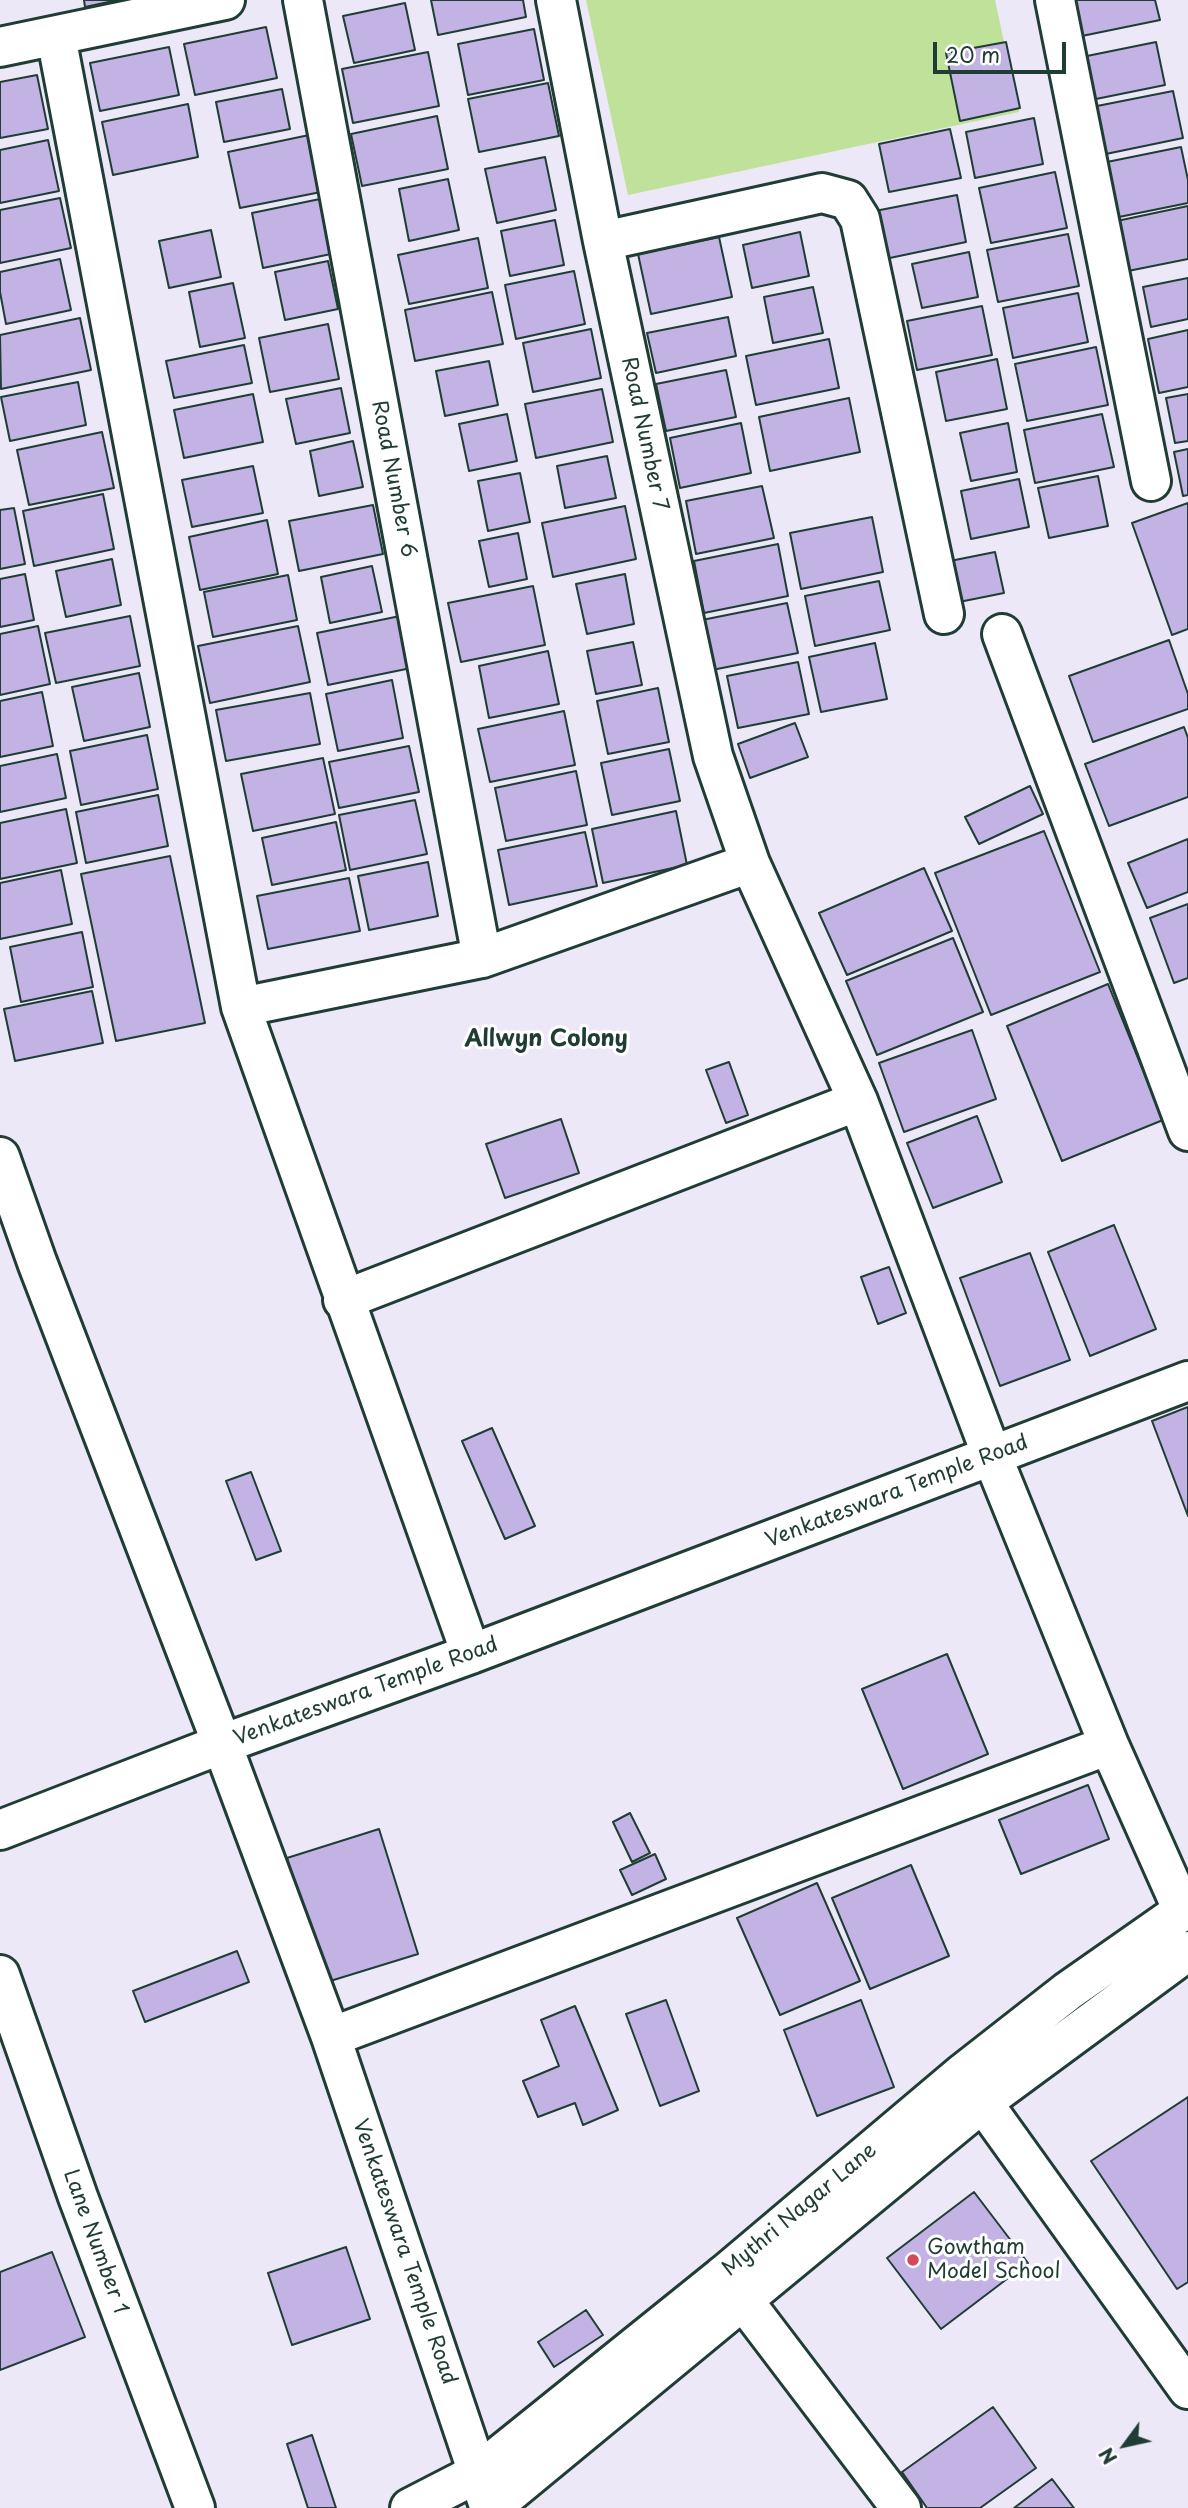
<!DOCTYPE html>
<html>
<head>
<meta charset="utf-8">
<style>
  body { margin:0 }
  #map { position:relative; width:1188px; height:2508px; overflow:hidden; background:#ede8f7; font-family:"Playpen Sans",sans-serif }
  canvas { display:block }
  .north { position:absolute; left:1090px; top:2410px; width:70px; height:70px; -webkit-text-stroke:5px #fff; paint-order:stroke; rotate:237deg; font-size:19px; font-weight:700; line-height:28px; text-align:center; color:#1f3d34 }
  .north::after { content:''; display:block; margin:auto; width:24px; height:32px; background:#1f3d34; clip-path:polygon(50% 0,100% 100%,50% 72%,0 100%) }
  .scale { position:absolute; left:933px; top:42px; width:133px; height:32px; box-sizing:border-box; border:4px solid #1f3d34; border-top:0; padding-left:9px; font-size:21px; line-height:24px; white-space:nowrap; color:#1f3d34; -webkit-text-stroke:5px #fff; paint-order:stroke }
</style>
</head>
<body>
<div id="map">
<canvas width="1188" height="2508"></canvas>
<div class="north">N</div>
<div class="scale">20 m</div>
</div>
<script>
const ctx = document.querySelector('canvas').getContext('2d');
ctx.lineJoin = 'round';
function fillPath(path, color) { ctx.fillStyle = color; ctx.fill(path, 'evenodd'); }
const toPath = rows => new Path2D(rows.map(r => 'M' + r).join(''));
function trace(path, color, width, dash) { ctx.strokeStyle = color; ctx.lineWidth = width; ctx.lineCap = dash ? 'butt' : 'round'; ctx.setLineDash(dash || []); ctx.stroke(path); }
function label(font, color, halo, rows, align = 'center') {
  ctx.font = font + ' "Playpen Sans",sans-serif'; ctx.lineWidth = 6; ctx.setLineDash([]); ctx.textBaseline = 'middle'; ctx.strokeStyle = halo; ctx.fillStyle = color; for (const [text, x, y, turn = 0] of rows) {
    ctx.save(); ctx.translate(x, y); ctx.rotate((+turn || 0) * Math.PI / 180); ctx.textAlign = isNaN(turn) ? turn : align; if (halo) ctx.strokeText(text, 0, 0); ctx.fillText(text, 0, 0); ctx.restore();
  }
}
fillPath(toPath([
  [586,0,995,0,1019,112,628,195]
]), '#bfe19a');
const building = toPath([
  [84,0,118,0,85,7,84,0],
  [431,0,523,0,526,17,438,35,431,0],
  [1069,0,1155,0,1160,20,1077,37,1069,0],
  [405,3,415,50,354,63,343,16,405,3],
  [266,27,277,78,195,95,184,44,266,27],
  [534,29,544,80,468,95,458,44,534,29],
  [1006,42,1020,108,960,121,946,53,1006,42],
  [1156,42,1165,85,1091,100,1082,57,1156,42],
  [169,47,179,95,100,111,90,63,169,47],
  [428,52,439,106,353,123,342,69,428,52],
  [37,75,48,129,0,138,0,82,37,75],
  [548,83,559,136,479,152,468,99,548,83],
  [282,89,290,129,224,142,216,102,282,89],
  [1173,91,1183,138,1101,155,1092,107,1173,91],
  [188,104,198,157,113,175,102,122,188,104],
  [437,116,448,169,362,186,351,134,437,116],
  [1034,118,1043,164,975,178,966,132,1034,118],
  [950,129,961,178,889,192,879,144,950,129],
  [314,134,326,191,240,208,228,152,314,134],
  [48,140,59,191,0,203,0,150,48,140],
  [1181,147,1188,180,1188,203,1114,218,1102,163,1181,147],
  [545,157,556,210,497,223,485,169,545,157],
  [1055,172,1067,228,991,243,979,188,1055,172],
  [448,179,459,230,409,241,399,189,448,179],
  [957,195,966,242,885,259,875,211,957,195],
  [60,198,71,248,0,263,0,210,60,198],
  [320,199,331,254,263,268,252,213,320,199],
  [1188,206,1188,259,1123,272,1112,222,1188,206],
  [555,220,564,265,510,276,501,231,555,220],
  [211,230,221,277,169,288,159,241,211,230],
  [800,232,809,276,752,288,743,245,800,232],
  [1068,234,1079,286,998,302,987,250,1068,234],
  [719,237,732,297,651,314,638,254,719,237],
  [478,238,488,288,409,304,398,255,478,238],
  [969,252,978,297,922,308,912,264,969,252],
  [60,259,71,310,6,324,0,292,0,272,60,259],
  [328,261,338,309,285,320,275,272,328,261],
  [574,271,585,324,516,339,505,285,574,271],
  [1188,278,1188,319,1151,327,1143,287,1188,278],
  [233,283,245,338,200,347,189,292,233,283],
  [813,287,823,333,773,343,764,297,813,287],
  [492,292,503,344,415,361,405,310,492,292],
  [1078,293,1088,342,1013,358,1003,308,1078,293],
  [982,306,992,355,917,370,907,321,982,306],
  [728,317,736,356,656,373,647,333,728,317],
  [80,318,91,370,1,389,0,335,80,318],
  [328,324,339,379,270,392,259,338,328,324],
  [591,329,601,378,533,392,523,343,591,329],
  [1188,330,1188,387,1159,393,1148,339,1188,330],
  [829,339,839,388,756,405,746,356,829,339],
  [244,345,252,383,174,398,166,361,244,345],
  [1096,347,1108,405,1027,421,1015,364,1096,347],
  [997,359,1007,409,946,421,936,372,997,359],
  [489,361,498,405,445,416,436,371,489,361],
  [726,370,736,417,666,431,656,384,726,370],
  [78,382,86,425,10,441,1,397,78,382],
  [341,388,350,433,296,444,286,399,341,388],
  [602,389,613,442,536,458,525,404,602,389],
  [253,394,263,442,184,458,174,410,253,394],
  [1188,394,1188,441,1175,443,1166,398,1188,394],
  [849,398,860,452,770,471,759,417,849,398],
  [507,414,517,461,469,471,459,424,507,414],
  [1102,414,1114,467,1035,483,1024,430,1102,414],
  [741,423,751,473,680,488,670,438,741,423],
  [1008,423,1017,472,971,481,960,433,1008,423],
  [102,432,114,488,29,505,17,450,102,432],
  [353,441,363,487,319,496,310,451,353,441],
  [1188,449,1188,495,1183,496,1174,452,1188,449],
  [607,456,616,498,565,508,557,466,607,456],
  [253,466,263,513,192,527,182,480,253,466],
  [520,473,530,522,488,531,478,481,520,473],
  [1098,476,1108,526,1049,538,1038,488,1098,476],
  [1019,479,1029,527,971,539,961,491,1019,479],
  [762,486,774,538,696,554,686,501,762,486],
  [103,494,114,549,34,566,23,511,103,494],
  [1188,503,1188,629,1172,635,1132,523,1188,503],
  [373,505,383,554,299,571,289,521,373,505],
  [625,506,636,559,553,577,542,523,625,506],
  [14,508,25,564,0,569,0,510,14,508],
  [872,517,883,572,801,589,790,533,872,517],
  [267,520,278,574,200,590,189,537,267,520],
  [518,533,527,579,489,587,479,541,518,533],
  [778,544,788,596,704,613,694,561,778,544],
  [995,552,1004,593,949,604,940,563,995,552],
  [112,559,121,605,66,617,56,571,112,559],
  [372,566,382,612,330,623,321,577,372,566],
  [25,574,34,620,0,627,0,579,25,574],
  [625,574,634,624,587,634,576,584,625,574],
  [288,575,297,620,213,637,204,592,288,575],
  [879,581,890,630,815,646,805,596,879,581],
  [533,586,545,645,461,662,448,603,533,586],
  [787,603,798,653,707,671,697,621,787,603],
  [405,615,416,667,328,685,317,633,405,615],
  [130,616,140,666,56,683,45,633,130,616],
  [38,626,50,684,0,695,0,634,38,626],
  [298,626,310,682,210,703,198,646,298,626],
  [1169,640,1188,694,1188,709,1093,742,1069,676,1169,640],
  [633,642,642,685,596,694,587,651,633,642],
  [875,643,887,699,821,712,809,657,875,643],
  [548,651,559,704,489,718,479,666,548,651],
  [798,662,809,714,738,728,727,676,798,662],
  [139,673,150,727,84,741,72,687,139,673],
  [392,680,403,738,338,751,326,694,392,680],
  [658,688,669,742,608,754,597,701,658,688],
  [42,692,53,746,0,757,0,701,42,692],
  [310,693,320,744,226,761,216,710,310,693],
  [564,711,575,765,490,782,478,729,564,711],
  [795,723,808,757,750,778,738,744,795,723],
  [1184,727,1188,738,1188,797,1109,826,1085,764,1184,727],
  [147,735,158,789,81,805,70,751,147,735],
  [409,746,419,792,339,808,329,762,409,746],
  [669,749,680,801,612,815,601,763,669,749],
  [57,754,66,798,0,812,0,766,57,754],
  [323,758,335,814,253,831,241,774,323,758],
  [576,771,587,825,506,841,495,788,576,771],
  [1030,786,1043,814,979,844,965,817,1030,786],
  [158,795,168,846,86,863,76,812,158,795],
  [415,800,427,854,350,870,339,815,415,800],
  [66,809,77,863,0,879,0,823,66,809],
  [676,811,687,865,603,883,592,829,676,811],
  [336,822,346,870,272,885,262,838,336,822],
  [1044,831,1100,972,991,1015,935,873,1044,831],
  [585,832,597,886,509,905,498,850,585,832],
  [1188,839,1188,892,1147,908,1128,863,1188,839],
  [170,856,205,1023,116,1041,81,874,170,856],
  [428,862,438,916,369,930,358,876,428,862],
  [924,868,952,931,847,975,819,913,924,868],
  [61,870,72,924,0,939,0,883,61,870],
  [349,878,360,931,268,949,257,896,349,878],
  [1188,904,1188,978,1174,983,1150,918,1188,904],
  [82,932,93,987,21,1002,10,947,82,932],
  [953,938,983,1012,877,1055,846,981,953,938],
  [1108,984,1163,1120,1062,1161,1007,1026,1108,984],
  [92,991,103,1043,15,1061,4,1009,92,991],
  [972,1030,996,1099,904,1132,879,1063,972,1030],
  [729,1062,748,1115,726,1123,706,1070,729,1062],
  [977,1116,1002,1182,933,1208,907,1143,977,1116],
  [561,1119,579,1173,505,1198,486,1144,561,1119],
  [1114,1225,1156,1329,1090,1356,1048,1252,1114,1225],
  [1030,1253,1070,1360,1000,1386,960,1278,1030,1253],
  [889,1267,906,1313,878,1324,861,1277,889,1267],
  [1188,1407,1188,1516,1152,1421,1188,1407],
  [492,1428,535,1526,505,1539,462,1441,492,1428],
  [251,1472,281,1551,256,1560,226,1481,251,1472],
  [947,1654,988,1754,903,1789,862,1689,947,1654],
  [1088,1785,1109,1839,1021,1874,999,1820,1088,1785],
  [630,1813,650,1853,632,1862,613,1822,630,1813],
  [379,1829,418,1954,327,1982,287,1858,379,1829],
  [655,1854,666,1879,632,1895,620,1870,655,1854],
  [911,1865,949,1956,870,1989,832,1898,911,1865],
  [817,1883,860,1981,780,2015,737,1918,817,1883],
  [237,1951,249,1982,145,2022,133,1991,237,1951],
  [666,2000,699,2091,660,2106,626,2014,666,2000],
  [861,2000,894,2087,817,2116,784,2030,861,2000],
  [575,2006,618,2110,583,2125,575,2103,538,2117,523,2081,559,2066,541,2020,575,2006],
  [1188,2097,1188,2282,1177,2289,1091,2161,1188,2097],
  [974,2192,1028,2263,941,2329,887,2258,974,2192],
  [346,2247,370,2319,292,2345,268,2273,346,2247],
  [52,2252,85,2337,0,2370,0,2272,52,2252],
  [586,2310,603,2335,554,2367,538,2342,586,2310],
  [993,2407,1036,2468,980,2508,927,2508,902,2472,993,2407],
  [312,2435,336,2508,308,2508,287,2444,312,2435],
  [1052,2479,1074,2508,1014,2508,1052,2479]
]);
fillPath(building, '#c2b3e4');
trace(building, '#1f3d34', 2);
const street = toPath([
  [303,0,482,958],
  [556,0,603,241,713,756,750,863,858,1101,992,1456,1109,1745,1183,1911],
  [1055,0,1151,481],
  [56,36,241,1007,471,1654],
  [0,47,225,0],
  [603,241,822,193,848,200,860,219,944,614],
  [1002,634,1188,1131],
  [241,1007,482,958,750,863],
  [0,1157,37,1262,222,1744,331,2037,488,2503],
  [343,1300,858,1101],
  [0,1830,222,1744,471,1654,1188,1381],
  [0,1975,78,2197,195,2508],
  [331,2037,1109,1745],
  [963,2075,1188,2389],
  [724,2275,901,2508]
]);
const secondary = toPath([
  [410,2508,478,2473,724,2275,962,2074,1068,1991,1188,1907],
  [491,2508,983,2102,1188,1951]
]);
trace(street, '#1f3d34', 44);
trace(secondary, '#1f3d34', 44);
trace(street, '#fff', 38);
trace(secondary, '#fff', 38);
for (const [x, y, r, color] of [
  [913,2260,7,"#d1495b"]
]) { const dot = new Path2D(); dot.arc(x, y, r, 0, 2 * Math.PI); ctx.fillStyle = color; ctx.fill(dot); trace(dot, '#fff', 2.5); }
label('21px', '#1f3d34', '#fff', [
  ["Road Number 7",644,434,78],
  ["Road Number 6",393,479,79],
  ["Venkateswara Temple Road",897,1492,-21],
  ["Venkateswara Temple Road",366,1692,-20],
  ["Mythri Nagar Lane",800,2210,-40],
  ["Lane Number 1",95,2242,70],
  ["Venkateswara Temple Road",404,2252,71]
]);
label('21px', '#1f3d34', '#fff', [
  ["Gowtham",927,2248],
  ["Model School",927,2272]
], 'left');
label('bold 23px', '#1f3d34', '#fff', [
  ["Allwyn Colony",546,1040]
]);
</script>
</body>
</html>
